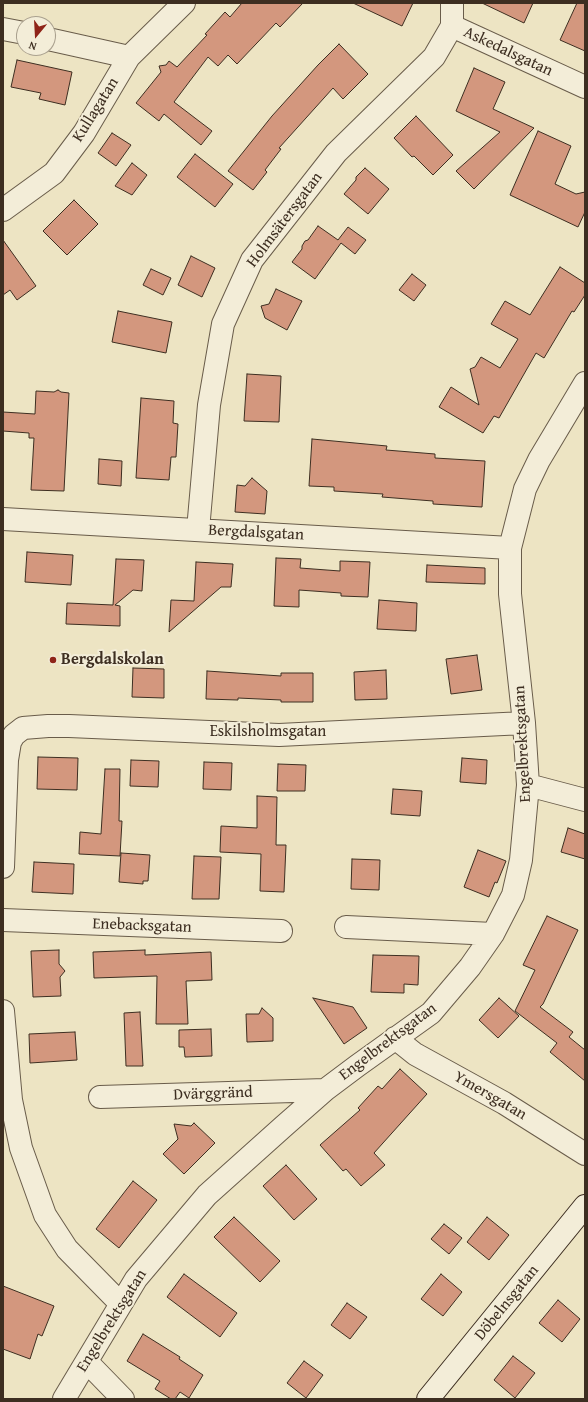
<!DOCTYPE html>
<html>
<head>
<meta charset="utf-8">
<style>
  body { margin:0 }
  #map { position:relative; width:588px; height:1402px; overflow:hidden; background:#ede4c3; font-family:"Gentium Book Plus",serif }
  canvas { display:block }
  .frame { position:absolute; inset:0; border:4px solid #3d2e21; pointer-events:none }
  .north { position:absolute; left:16px; top:16px; width:40px; height:40px; box-sizing:border-box; background:#f3edd8; border:1px solid #aaa18f; border-radius:50%; rotate:198deg; font-size:11px; font-weight:700; line-height:16px; text-align:center; color:#3d2e21 }
  .north::after { content:''; display:block; margin:auto; width:14px; height:18px; background:#8f2418; clip-path:polygon(50% 0,100% 100%,50% 72%,0 100%) }
</style>
</head>
<body>
<div id="map">
<canvas width="588" height="1402"></canvas>
<div class="frame"></div>
<div class="north">N</div>
</div>
<script>
const ctx = document.querySelector('canvas').getContext('2d');
ctx.lineJoin = 'round';
function fillPath(path, color) { ctx.fillStyle = color; ctx.fill(path, 'evenodd'); }
const toPath = rows => new Path2D(rows.map(r => 'M' + r).join(''));
function trace(path, color, width, dash) { ctx.strokeStyle = color; ctx.lineWidth = width; ctx.lineCap = dash ? 'butt' : 'round'; ctx.setLineDash(dash || []); ctx.stroke(path); }
function label(font, color, halo, rows, align = 'center') {
  ctx.font = font + ' "Gentium Book Plus",serif'; ctx.lineWidth = 4; ctx.setLineDash([]); ctx.textBaseline = 'middle'; ctx.strokeStyle = halo; ctx.fillStyle = color; for (const [text, x, y, turn = 0] of rows) {
    ctx.save(); ctx.translate(x, y); ctx.rotate((+turn || 0) * Math.PI / 180); ctx.textAlign = isNaN(turn) ? turn : align; if (halo) ctx.strokeText(text, 0, 0); ctx.fillText(text, 0, 0); ctx.restore();
  }
}
const building = toPath([
  [242,3,303,3,280,27,276,23,237,64,228,55,218,66,208,57,174,102,212,131,201,145,164,114,159,121,136,103,161,72,159,66,166,65,169,61,177,67,207,35,205,34,225,12,230,17,242,3],
  [353,3,413,3,402,26,353,3],
  [482,3,533,3,524,23,482,3],
  [577,3,585,3,585,51,560,40,577,3],
  [339,44,368,74,343,99,333,88,279,148,281,149,265,170,267,172,253,190,228,171,272,116,318,65,339,44],
  [17,60,72,72,65,105,39,99,41,93,11,87,17,60],
  [474,68,505,82,493,109,534,128,474,189,456,171,500,132,456,111,474,68],
  [416,116,453,155,433,175,414,156,412,157,394,138,416,116],
  [538,131,571,146,555,184,576,194,585,192,585,212,578,227,510,195,538,131],
  [112,133,131,145,116,166,98,153,112,133],
  [195,154,233,184,215,207,177,177,195,154],
  [132,163,147,175,132,195,115,186,132,163],
  [365,168,389,189,368,214,344,194,356,180,356,177,365,168],
  [74,200,98,224,67,255,43,231,74,200],
  [318,226,338,240,348,227,366,240,355,254,341,243,315,279,292,262,302,249,302,246,305,241,308,240,318,226],
  [3,240,36,286,17,300,10,290,3,295,3,240],
  [191,256,215,268,202,297,178,285,191,256],
  [560,267,585,283,585,295,574,312,572,311,544,358,536,353,499,418,494,416,483,433,439,407,451,387,479,405,470,369,475,367,481,357,500,368,518,339,491,324,505,301,530,315,560,267],
  [151,269,171,278,163,295,143,285,151,269],
  [412,274,426,285,414,301,399,290,412,274],
  [276,289,302,301,287,330,265,318,261,306,269,304,276,289],
  [118,311,172,322,166,353,112,342,118,311],
  [247,374,281,376,279,422,244,421,247,374],
  [58,390,61,392,69,393,64,491,31,490,34,438,29,438,29,433,3,431,3,412,35,414,36,391,54,392,58,390],
  [141,398,174,401,173,423,178,424,176,457,171,457,169,480,136,478,141,398],
  [312,439,387,446,386,450,435,454,435,458,485,461,482,507,433,504,433,501,382,497,383,494,334,491,334,487,309,486,312,439],
  [99,459,122,461,121,486,98,484,99,459],
  [252,478,267,491,265,514,235,512,237,485,245,486,252,478],
  [27,552,73,555,71,585,25,582,27,552],
  [276,558,301,559,300,568,340,571,340,561,370,562,368,597,341,596,341,593,299,590,299,607,274,606,276,558],
  [116,559,144,560,142,591,133,590,115,605,120,606,120,626,66,624,67,603,113,605,116,559],
  [196,562,233,564,231,587,221,587,169,632,171,600,194,601,196,562],
  [427,565,485,568,485,584,426,582,427,565],
  [379,600,417,603,416,631,377,629,379,600],
  [477,655,482,690,451,694,446,659,477,655],
  [133,668,164,669,164,698,132,697,133,668],
  [386,670,387,699,355,700,354,672,386,670],
  [207,671,281,676,281,673,313,673,313,702,281,702,281,700,238,698,238,700,206,699,207,671],
  [38,757,78,758,77,790,37,789,38,757],
  [462,758,487,760,486,784,460,782,462,758],
  [131,760,159,761,158,787,130,786,131,760],
  [204,762,232,763,231,790,203,789,204,762],
  [278,764,306,765,305,791,277,791,278,764],
  [105,769,120,769,119,821,122,821,120,856,79,854,80,832,101,834,105,769],
  [393,789,422,791,420,816,391,814,393,789],
  [257,796,277,797,276,845,286,845,284,892,260,891,261,854,220,852,221,826,257,828,257,796],
  [568,828,585,834,585,859,561,852,568,828],
  [478,850,506,861,497,883,495,882,489,897,464,887,478,850],
  [121,853,150,855,148,881,143,881,143,884,119,882,121,853],
  [194,856,221,857,219,899,192,899,194,856],
  [352,859,380,860,379,890,351,889,352,859],
  [34,862,74,864,73,894,32,892,34,862],
  [547,916,578,930,543,1004,540,1007,573,1032,569,1037,585,1050,585,1081,550,1052,557,1043,515,1011,535,970,523,965,547,916],
  [59,950,59,964,65,971,60,977,61,996,33,997,31,951,59,950],
  [145,950,145,955,211,952,212,980,186,981,188,1024,156,1024,157,976,94,978,93,952,145,950],
  [373,955,419,956,418,985,404,984,404,993,371,992,373,955],
  [313,998,353,1007,367,1028,344,1044,313,998],
  [499,998,519,1016,498,1038,479,1020,499,998],
  [262,1008,273,1018,273,1041,247,1042,246,1014,259,1014,262,1008],
  [140,1012,143,1066,126,1066,124,1013,140,1012],
  [211,1029,212,1056,185,1057,184,1047,179,1047,179,1030,211,1029],
  [75,1032,77,1060,30,1063,29,1034,75,1032],
  [400,1069,427,1094,374,1153,385,1165,361,1186,346,1169,343,1171,320,1145,360,1110,358,1108,378,1086,382,1089,400,1069],
  [194,1123,215,1143,184,1174,163,1154,178,1139,174,1124,191,1126,194,1123],
  [286,1165,317,1199,294,1220,263,1186,286,1165],
  [133,1181,157,1200,119,1248,96,1229,133,1181],
  [234,1217,280,1261,260,1282,214,1237,234,1217],
  [487,1217,509,1235,489,1260,467,1242,487,1217],
  [444,1224,462,1238,449,1254,431,1239,444,1224],
  [184,1274,237,1313,220,1337,167,1297,184,1274],
  [441,1274,462,1292,443,1316,421,1299,441,1274],
  [3,1286,54,1306,42,1336,38,1334,30,1359,3,1349,3,1286],
  [558,1300,580,1319,562,1342,539,1323,558,1300],
  [347,1303,367,1317,350,1339,331,1325,347,1303],
  [143,1334,180,1357,179,1359,203,1375,189,1398,180,1392,175,1399,171,1399,155,1389,160,1381,127,1361,143,1334],
  [513,1356,535,1373,515,1398,494,1380,513,1356],
  [304,1361,323,1375,306,1398,287,1383,304,1361]
]);
fillPath(building, '#d3977e');
trace(building, '#3d2e21', 1);
const street = toPath([
  [452,3,452,26,585,87],
  [3,29,24,33],
  [48,39,129,57],
  [3,210,54,173,84,133,129,57,184,3],
  [3,519,510,548],
  [198,530,209,405,223,324,252,260,336,153,434,57,452,26],
  [528,785,585,800],
  [3,867,7,760,10,742,14,735,23,728,48,726,69,726,279,735,524,723],
  [3,920,281,931],
  [346,927,493,934],
  [3,1011,11,1100,21,1148,45,1215,67,1249,121,1304],
  [395,1038,415,1054,504,1103,585,1154],
  [100,1097,325,1090],
  [87,1362,123,1399],
  [64,1399,136,1279,207,1195,284,1126,325,1090,357,1066,431,1013,470,967,493,934,513,895,521,860,528,785,524,723,510,594,510,548,525,489,539,460,585,383]
]);
const secondary = toPath([
  [428,1399,585,1206]
]);
trace(street, '#695c4a', 24);
trace(secondary, '#3d2e21', 24);
trace(street, '#f3edd8', 22);
trace(secondary, '#f3edd8', 22);
for (const [x, y, r, color] of [
  [53,660,4,"#8f2418"]
]) { const dot = new Path2D(); dot.arc(x, y, r, 0, 2 * Math.PI); ctx.fillStyle = color; ctx.fill(dot); trace(dot, '#f3edd8', 1.5); }
label('16px', '#3d2e21', '#f3edd8', [
  ["Askedalsgatan",508,52,25],
  ["Kullagatan",96,110,-58],
  ["Holmsätersgatan",285,220,-53],
  ["Bergdalsgatan",256,533,3],
  ["Eskilsholmsgatan",268,732],
  ["Engelbrektsgatan",523,744,-93],
  ["Enebacksgatan",142,926,2],
  ["Engelbrektsgatan",388,1042,-37],
  ["Dvärggränd",213,1094,-2],
  ["Ymersgatan",490,1096,30],
  ["Döbelnsgatan",507,1303,-51],
  ["Engelbrektsgatan",112,1321,-58]
]);
label('bold 16px', '#3d2e21', '#f3edd8', [
  ["Bergdalskolan",61,660]
], 'left');
</script>
</body>
</html>
